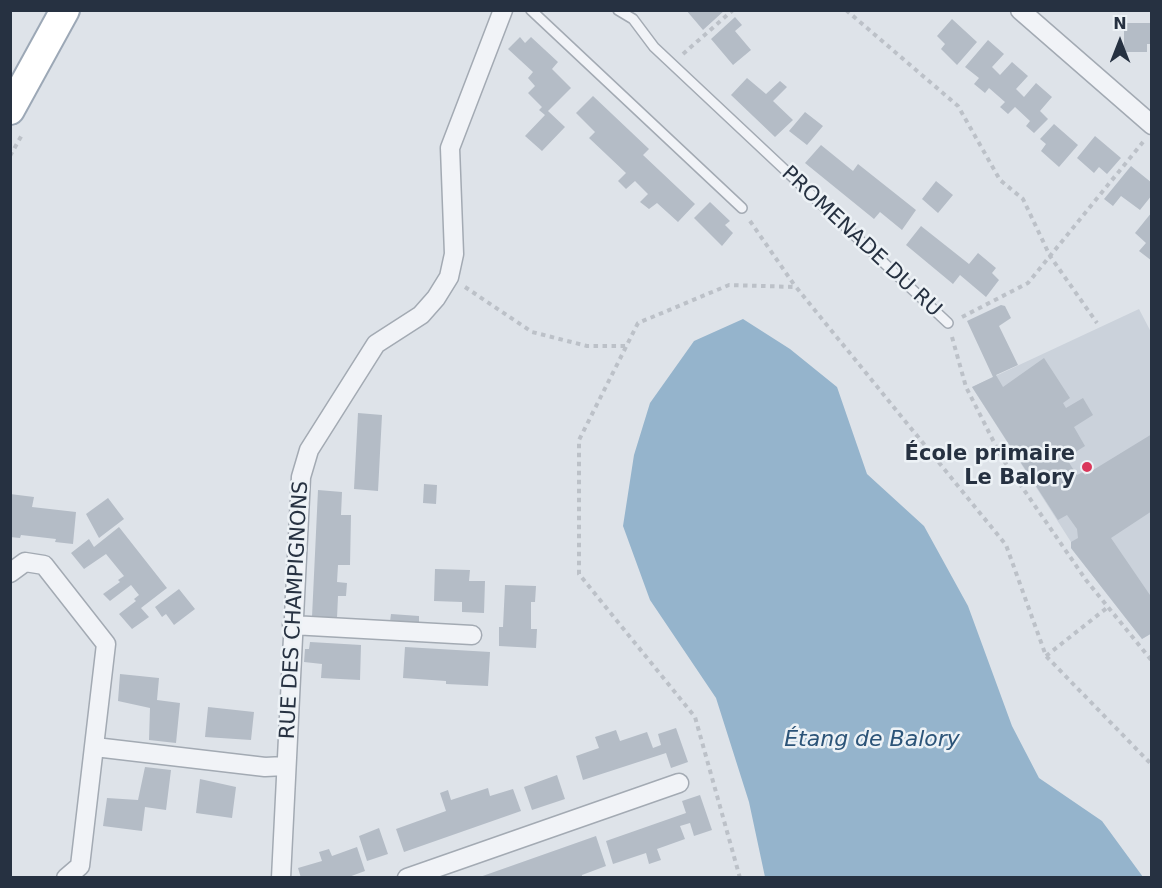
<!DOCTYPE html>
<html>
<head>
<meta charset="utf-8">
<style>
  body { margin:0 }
  #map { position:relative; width:1162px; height:888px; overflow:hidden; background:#dee3e9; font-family:"DejaVu Sans",sans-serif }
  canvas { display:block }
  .frame { position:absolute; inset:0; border:12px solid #263141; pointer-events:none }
  .north { position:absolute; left:1090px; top:12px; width:60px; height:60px; -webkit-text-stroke:4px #edf2f6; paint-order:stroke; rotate:0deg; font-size:16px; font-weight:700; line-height:24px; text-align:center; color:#263141 }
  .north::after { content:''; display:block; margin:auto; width:21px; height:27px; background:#263141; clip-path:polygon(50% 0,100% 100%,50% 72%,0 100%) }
</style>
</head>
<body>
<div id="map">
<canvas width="1162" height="888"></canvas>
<div class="frame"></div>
<div class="north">N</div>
</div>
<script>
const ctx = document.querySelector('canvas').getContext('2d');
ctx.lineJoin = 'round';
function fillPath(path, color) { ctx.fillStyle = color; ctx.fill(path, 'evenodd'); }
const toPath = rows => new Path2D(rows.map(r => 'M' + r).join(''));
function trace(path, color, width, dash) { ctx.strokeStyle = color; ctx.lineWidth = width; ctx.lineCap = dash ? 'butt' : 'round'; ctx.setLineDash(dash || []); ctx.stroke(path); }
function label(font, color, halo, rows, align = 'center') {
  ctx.font = font + ' "DejaVu Sans",sans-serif'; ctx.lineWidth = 5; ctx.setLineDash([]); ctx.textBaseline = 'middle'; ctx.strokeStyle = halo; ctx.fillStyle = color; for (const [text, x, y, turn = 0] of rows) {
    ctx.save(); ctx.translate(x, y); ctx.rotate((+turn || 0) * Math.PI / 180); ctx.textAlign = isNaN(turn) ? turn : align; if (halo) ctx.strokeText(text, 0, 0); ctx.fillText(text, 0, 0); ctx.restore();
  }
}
fillPath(toPath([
  [1139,309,1152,334,1152,633,1142,639,1071,548,1071,542,972,387]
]), '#cbd2db');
fillPath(toPath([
  [743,319,790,349,837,387,867,474,924,526,968,606,1012,726,1039,778,1102,821,1143,877,765,877,749,802,716,698,650,600,623,526,634,455,650,403,694,341]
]), '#95b4cc');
fillPath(toPath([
  [686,10,725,10,703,30],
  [735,17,742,25,735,31,751,50,733,65,711,39],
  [952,19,977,42,957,65,941,49,945,44,937,36],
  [1124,23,1152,23,1152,44,1147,44,1147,52,1124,52],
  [520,37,525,43,531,37,558,62,552,69,571,88,548,111,565,127,542,151,525,136,545,115,539,110,542,107,528,93,535,86,528,78,533,72,508,49],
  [988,40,1004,54,992,67,1000,75,1012,62,1028,76,1016,89,1024,97,1036,83,1052,97,1040,111,1048,119,1034,133,1026,126,1030,121,1015,107,1008,114,1000,107,1005,102,989,88,985,93,974,84,979,78,965,67],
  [747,78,766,94,780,81,787,87,773,101,793,120,775,137,731,95],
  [593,96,649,149,643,155,695,204,678,222,657,203,649,209,640,202,648,194,635,181,626,189,618,181,626,173,589,138,595,132,576,113],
  [805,112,823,126,807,145,789,131],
  [1054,124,1078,145,1059,167,1041,151,1046,144,1040,139],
  [1095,136,1121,158,1107,174,1099,167,1094,173,1077,158],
  [821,145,853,171,858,164,916,210,902,230,880,212,874,219,805,163],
  [1131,166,1152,183,1152,195,1140,210,1121,196,1113,206,1104,199],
  [936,181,953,195,938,213,922,199],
  [710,202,730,221,725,225,733,233,722,246,694,218],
  [1152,212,1152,261,1139,251,1146,243,1135,233],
  [921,226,969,264,978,253,996,268,992,273,999,280,986,297,960,275,953,284,906,245],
  [1001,305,1005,306,1011,318,999,326,1018,365,996,375,1003,387,1044,358,1070,398,1063,403,1066,408,1083,398,1093,415,1074,427,1085,446,1066,458,1077,475,1083,472,1085,475,1152,434,1152,511,1111,538,1152,598,1152,633,1142,639,1071,548,1071,542,1078,538,1077,529,1067,515,1058,520,972,387,993,377,967,321],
  [358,413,382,415,378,491,354,489],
  [424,484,437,485,436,504,423,503],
  [318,490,342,492,341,515,351,515,350,565,338,565,337,582,347,583,346,596,338,596,337,618,312,617],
  [10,494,34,497,32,507,76,512,73,544,55,542,56,539,21,535,20,538,10,537],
  [108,498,124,519,99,538,86,514],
  [119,527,167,588,141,608,149,617,132,629,119,614,136,601,134,599,139,595,131,585,110,601,103,594,120,582,118,580,124,576,106,554,84,569,71,553,89,539,94,547],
  [435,569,470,570,469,581,485,581,484,613,462,612,462,602,434,601],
  [505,585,536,586,535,602,531,602,531,629,537,629,536,648,499,646,499,627,503,627],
  [179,589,195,609,174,625,166,614,162,617,155,607],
  [391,614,419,616,419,624,390,622],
  [310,642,361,645,360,680,321,678,322,664,304,662,305,649,309,649],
  [405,647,490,652,488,686,446,684,446,681,403,678],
  [120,674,159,678,157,700,180,703,176,743,149,740,150,708,118,701],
  [208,707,254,712,251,740,205,737],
  [676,728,688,762,671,768,666,753,583,780,576,756,599,748,595,737,616,730,620,741,647,732,653,748,661,745,658,734],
  [145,767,171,770,166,810,145,807,142,831,103,826,107,798,138,800],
  [557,775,565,799,532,810,524,787],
  [200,779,236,787,232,818,196,813],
  [488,788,490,796,513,789,521,811,404,852,396,829,446,811,440,793,448,790,451,800],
  [700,795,712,830,694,836,690,823,680,826,685,839,657,849,661,860,649,864,646,853,613,864,606,841,686,813,682,801],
  [379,828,388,854,367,861,359,836],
  [596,836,606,866,582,875,582,878,477,878],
  [357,847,365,871,346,878,301,878,298,868,322,861,319,852,329,849,332,856]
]), '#b4bcc6');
const lane = toPath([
  [531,10,742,208],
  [618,10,633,19,654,47,948,323]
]);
const street = toPath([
  [1020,10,1152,125],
  [10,573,25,562,44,565,106,644,80,866,66,878],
  [292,625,472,635],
  [95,747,265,767,285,766],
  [281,878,301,477,309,450,376,344,421,315,436,298,449,277,454,254,450,148,503,10],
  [407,878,679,783]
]);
const primary = toPath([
  [10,110,65,10]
]);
trace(lane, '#a3aab3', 12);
trace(street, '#a3aab3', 21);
trace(primary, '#9ca8b6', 32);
trace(toPath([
  [846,10,958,106,1000,180,1023,199,1050,256,1097,323],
  [683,54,733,10],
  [10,156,23,133],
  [750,221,795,286],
  [465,287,532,332,587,346,627,346],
  [962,317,1028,283,1143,142],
  [952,337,966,387,1002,458,1086,580,1152,661],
  [1046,656,1108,607],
  [740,878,695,717,579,574,579,440,638,323,729,285,796,287,1006,545,1046,656,1152,765]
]), '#bcc1c8', 4, [4.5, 4.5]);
trace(lane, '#f1f3f7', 9);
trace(street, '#f1f3f7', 18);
trace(primary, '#fff', 28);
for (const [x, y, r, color] of [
  [1087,467,6,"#da375b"]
]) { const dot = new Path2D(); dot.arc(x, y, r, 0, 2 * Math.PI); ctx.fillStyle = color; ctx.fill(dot); trace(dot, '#edf2f6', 2); }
label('21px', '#263141', '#edf2f6', [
  ["PROMENADE DU RU",861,242,43],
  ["RUE DES CHAMPIGNONS",295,610,-87]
]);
label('bold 21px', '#263141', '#edf2f6', [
  ["École primaire",1075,455],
  ["Le Balory",1075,479]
], 'right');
label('italic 22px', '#2c5478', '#edf2f6', [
  ["Étang de Balory",872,740]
]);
</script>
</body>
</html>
